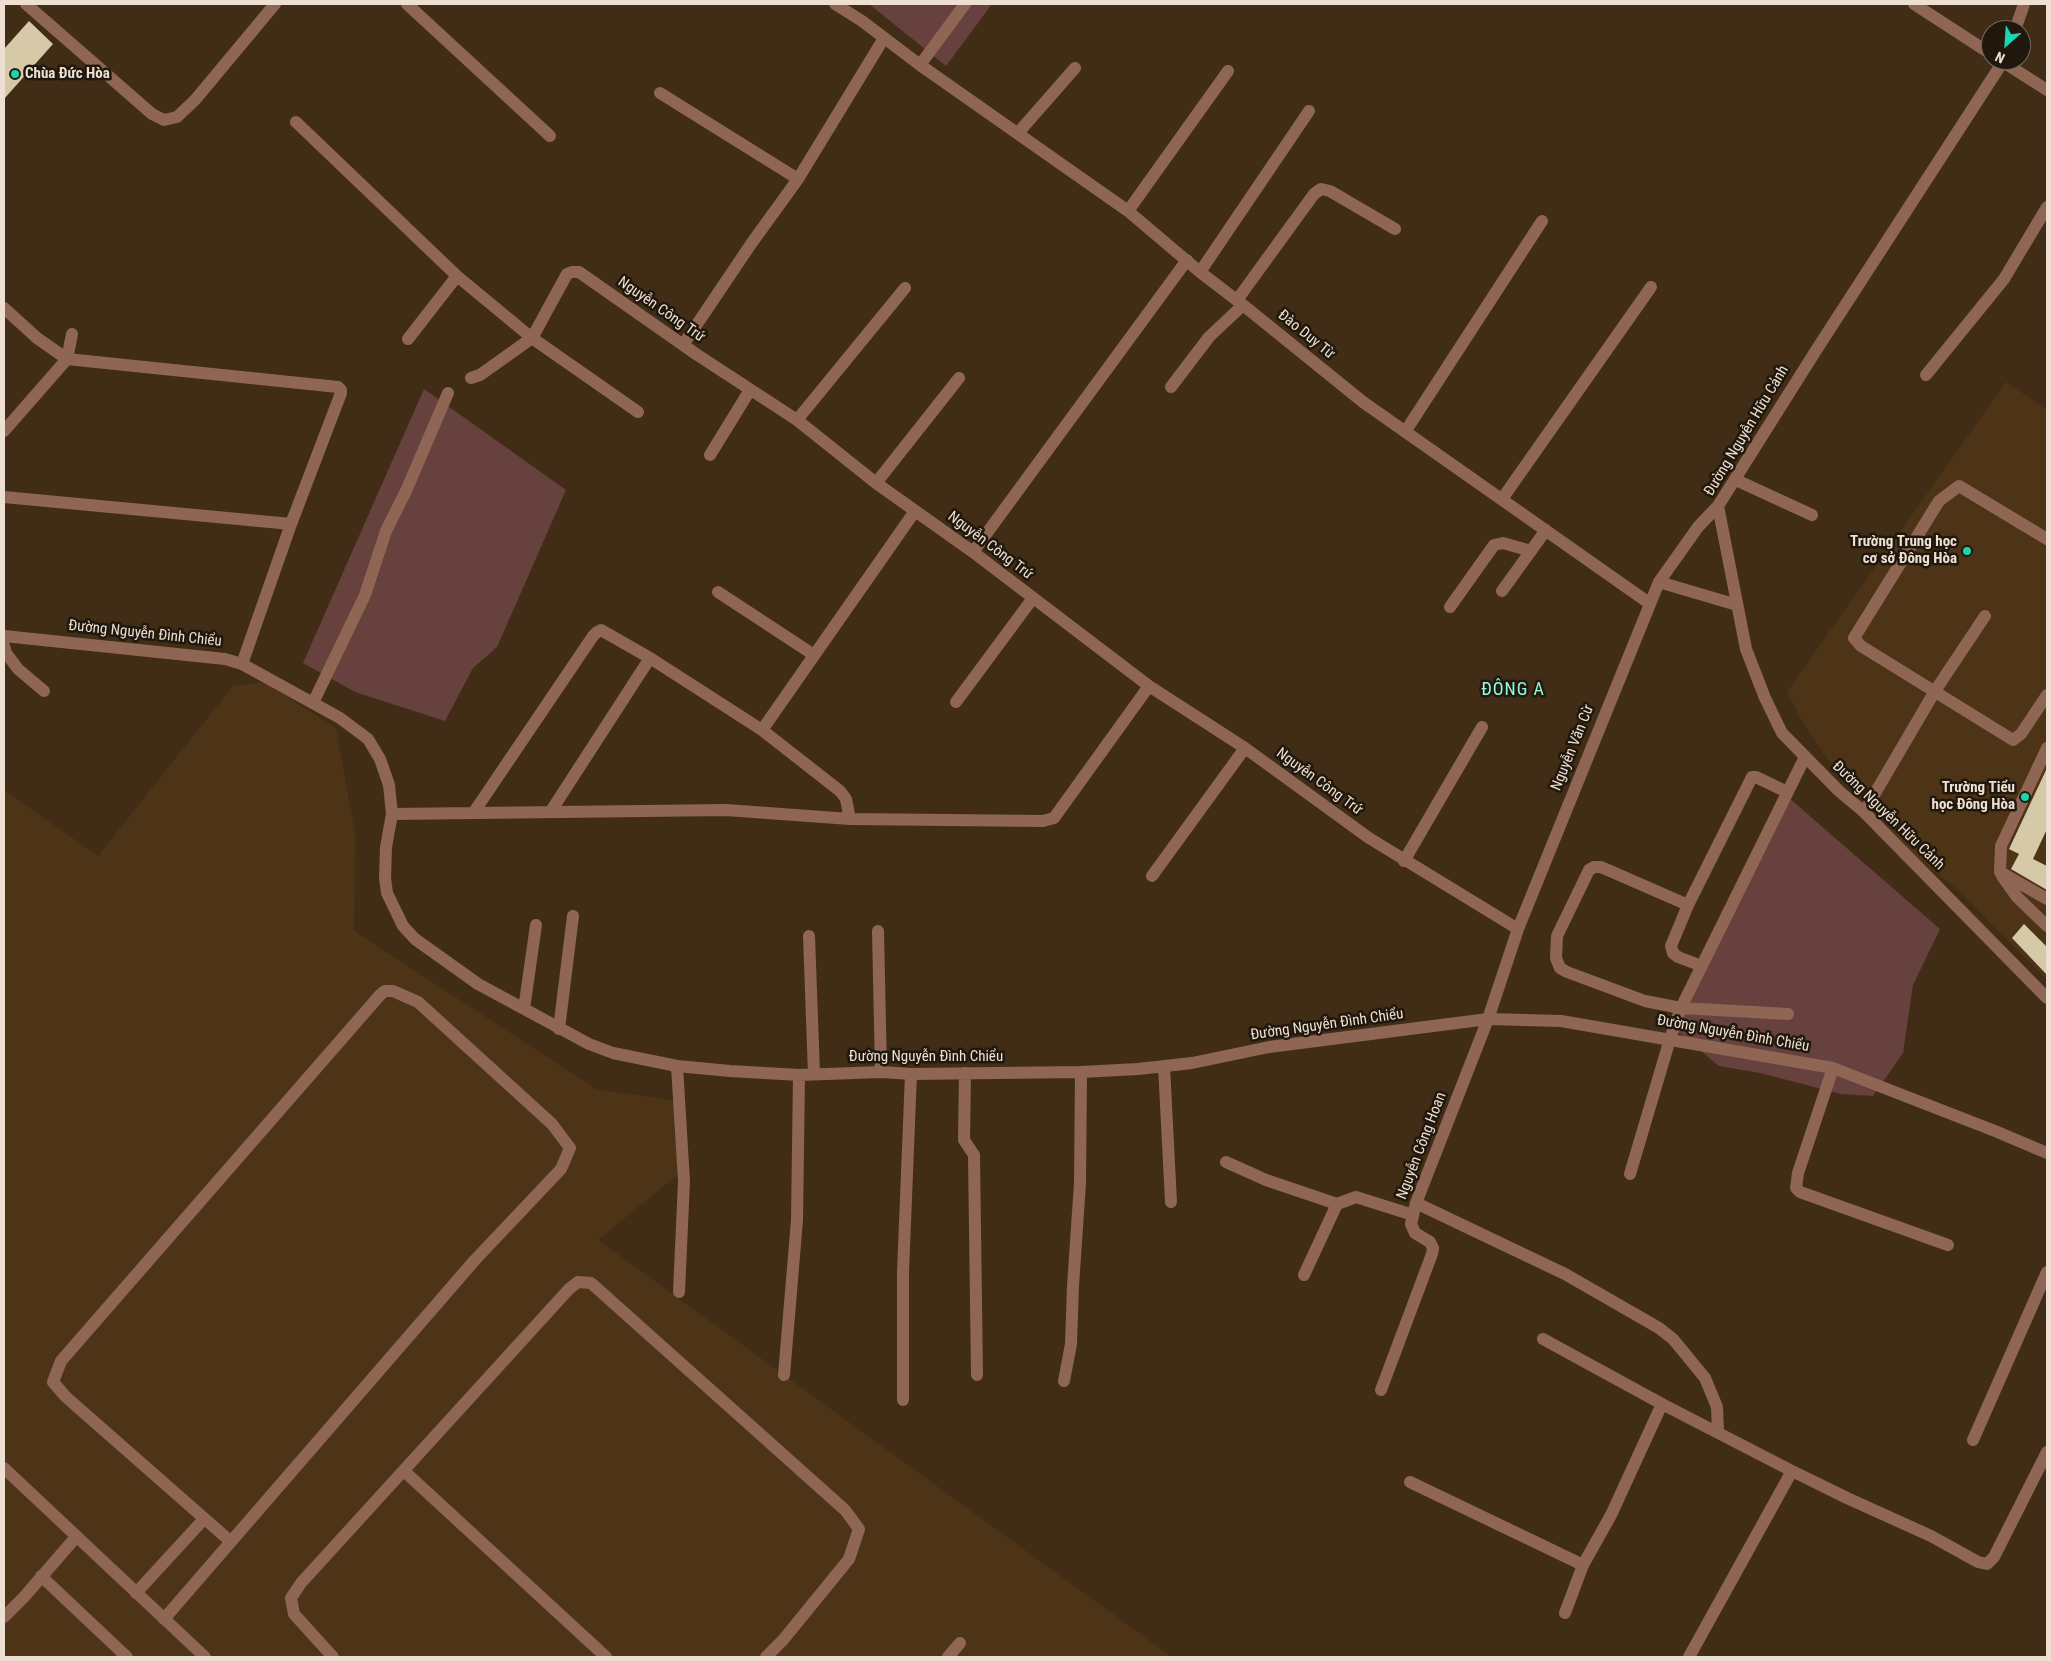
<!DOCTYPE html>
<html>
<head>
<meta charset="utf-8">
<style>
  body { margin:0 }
  #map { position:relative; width:2051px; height:1661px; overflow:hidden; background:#412d16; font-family:"Roboto Condensed",sans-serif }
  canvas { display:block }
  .frame { position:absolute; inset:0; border:5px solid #ede0d2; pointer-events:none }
  .north { position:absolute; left:1981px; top:20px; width:50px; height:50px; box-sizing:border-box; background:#20170d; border:1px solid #72675c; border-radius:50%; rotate:206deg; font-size:14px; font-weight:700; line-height:20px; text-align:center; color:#ede0d2 }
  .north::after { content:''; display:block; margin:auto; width:18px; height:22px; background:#1bd5b1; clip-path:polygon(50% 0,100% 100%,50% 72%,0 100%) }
</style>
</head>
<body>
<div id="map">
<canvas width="2051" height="1661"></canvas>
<div class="frame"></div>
<div class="north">N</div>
</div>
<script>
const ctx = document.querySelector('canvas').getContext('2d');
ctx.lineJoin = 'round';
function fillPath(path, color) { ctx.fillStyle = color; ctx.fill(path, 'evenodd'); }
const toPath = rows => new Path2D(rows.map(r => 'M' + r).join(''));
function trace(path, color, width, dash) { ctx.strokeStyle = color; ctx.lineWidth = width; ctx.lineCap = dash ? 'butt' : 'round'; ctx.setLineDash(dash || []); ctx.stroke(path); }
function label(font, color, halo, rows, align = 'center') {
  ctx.font = font + ' "Roboto Condensed",sans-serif'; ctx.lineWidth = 5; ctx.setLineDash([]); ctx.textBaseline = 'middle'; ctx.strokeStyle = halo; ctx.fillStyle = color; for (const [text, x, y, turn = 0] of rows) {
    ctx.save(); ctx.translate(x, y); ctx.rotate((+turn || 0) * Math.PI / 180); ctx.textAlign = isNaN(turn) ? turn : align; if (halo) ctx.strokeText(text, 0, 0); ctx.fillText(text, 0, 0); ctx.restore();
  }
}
fillPath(toPath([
  [2006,382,2047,410,2047,980,1959,891,1912,853,1827,758,1805,726,1787,692],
  [264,682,336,728,355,834,354,931,596,1089,675,1101,688,1166,598,1240,1172,1657,4,1657,4,790,98,856,233,686]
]), '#4e3417');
fillPath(toPath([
  [869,4,992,4,946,66],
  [424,389,566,490,497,647,473,668,445,721,355,692,303,663],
  [1789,798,1940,929,1913,985,1903,1053,1873,1096,1841,1094,1760,1073,1719,1066,1677,1031]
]), '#66413d');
fillPath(toPath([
  [29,21,53,44,4,99,4,49],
  [2047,768,2047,829,2033,859,2047,866,2047,890,2011,869,2019,854,2009,849],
  [2024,924,2047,947,2047,975,2012,938]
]), '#d6c9a8');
trace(toPath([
  [26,4,152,114,164,120,177,117,195,100,275,4],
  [407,4,550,136],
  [835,4,862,21,920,65,1128,211,1200,272,1243,305,1363,402,1649,603],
  [1914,4,1991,54],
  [2015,30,2024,4],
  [2000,60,2047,90],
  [2004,60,1815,352,1718,506,1746,649,1765,698,1782,733,1839,791,1864,812,2047,998],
  [920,65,965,4],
  [660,93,798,179],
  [296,122,457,276,532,338,638,412],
  [1018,133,1075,68],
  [1128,211,1228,71],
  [1200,272,1309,111],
  [1237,300,1314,194,1321,189,1330,191,1395,229],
  [4,308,37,338,67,359,338,387,341,390,341,393,291,524,242,664],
  [408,339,457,276],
  [683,345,751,244,798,179,884,38],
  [1926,375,2004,279,2047,207],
  [471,378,480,375,532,338,567,274,572,272,579,272,696,354,797,420,876,483,973,552,1149,686,1245,748,1369,838,1518,929],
  [1171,387,1209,337,1243,305],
  [797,420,905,288],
  [4,431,67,359,72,334],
  [1405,432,1542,221],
  [710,455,750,390],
  [1736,480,1812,515],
  [876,483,959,378],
  [4,497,291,524],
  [1502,499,1651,287],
  [2047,539,1959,486,1939,501,1854,638,1861,646,2013,740,2021,734,2047,695],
  [973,552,1187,260],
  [1659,582,1737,605],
  [1502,591,1546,530],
  [718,592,814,655],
  [1450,607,1494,545,1503,543,1531,551],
  [4,636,225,659,242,664,340,718,368,739,380,759,389,785,392,814,386,847,385,878,387,893,403,926,415,939,478,984,589,1044,613,1053,677,1066,730,1071,799,1075,881,1072,911,1074,1081,1072,1138,1069,1192,1063,1269,1047,1488,1019,1561,1021,1833,1068,1995,1131,2047,1153],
  [4,646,6,653,18,669,44,691],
  [956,702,1033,598],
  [313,703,365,595,386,531,406,491,448,393],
  [762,730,915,511],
  [2047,748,2001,846,2000,872,2047,899],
  [551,811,650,658],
  [474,812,593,636,597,632,601,630,650,658,762,730,840,791,846,799,850,819],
  [1864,812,1935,691,1985,616],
  [392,814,726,810,850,819,1043,821,1054,818,1149,686],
  [1404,861,1482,727],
  [1152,876,1245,748],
  [2002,876,2017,897,2047,926],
  [1688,905,1601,867,1594,867,1589,870,1557,936,1556,958,1560,968,1567,972,1645,1001,1681,1008,1788,1014],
  [878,931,881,1072],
  [809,936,814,1074],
  [1702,966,1678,957,1673,953,1671,946,1688,905,1752,777,1756,777,1787,792],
  [524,1009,536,925],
  [559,1029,573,916],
  [677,1066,684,1181,679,1292],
  [1164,1066,1171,1202],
  [1833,1068,1798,1173,1796,1188,1800,1192,1948,1245],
  [965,1073,964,1140,974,1155,977,1375],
  [1226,1162,1266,1180,1337,1204,1304,1275],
  [1630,1174,1670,1039,1681,1008,1805,757],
  [1416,1203,1565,1274,1659,1328,1673,1339,1705,1378,1717,1407,1718,1432],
  [1337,1204,1356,1197,1413,1215],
  [1543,1339,1662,1404,1792,1471,1847,1498,1931,1536,1978,1562,1987,1564,1994,1557,2047,1452],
  [784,1375,797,1220,799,1075],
  [1064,1381,1071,1344,1073,1286,1080,1183,1081,1072],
  [1381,1390,1432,1254,1433,1248,1430,1242,1415,1233,1411,1224,1416,1203,1488,1019,1518,929,1659,582,1698,527,1718,506],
  [903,1400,903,1272,911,1074],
  [1973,1440,2047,1272],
  [4,1468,205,1657],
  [404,1471,606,1657],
  [1410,1482,1583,1565,1611,1515,1662,1404],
  [41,1576,127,1657],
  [136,1593,204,1519],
  [1565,1613,1583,1565],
  [4,1617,24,1597,76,1537],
  [164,1619,474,1261,561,1169,570,1148,552,1124,418,1002,393,991,385,991,380,995,61,1361,53,1382,66,1397,230,1541],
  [333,1657,294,1614,291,1598,301,1583,569,1289,578,1282,591,1283,845,1510,859,1529,849,1559,783,1640,766,1657],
  [948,1657,960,1643],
  [1689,1657,1792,1471]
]), '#8f6653', 12);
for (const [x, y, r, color] of [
  [15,74,5,"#1bd5b1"],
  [1967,551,5,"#1bd5b1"],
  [2025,797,5,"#1bd5b1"]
]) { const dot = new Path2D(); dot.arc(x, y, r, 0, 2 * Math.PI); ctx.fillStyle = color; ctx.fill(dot); trace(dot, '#20170d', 2); }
label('bold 15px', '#ede0d2', '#20170d', [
  ["Chùa Đức Hòa",25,74,"left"],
  ["Trường Trung học",1957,542],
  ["cơ sở Đông Hòa",1957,559],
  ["Trường Tiểu",2015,788],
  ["học Đông Hòa",2015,805]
], 'right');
label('15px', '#ede0d2', '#20170d', [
  ["Nguyễn Công Trứ",661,310,35],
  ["Đào Duy Từ",1306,335,39],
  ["Đường Nguyễn Hữu Cảnh",1747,431,-59],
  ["Nguyễn Công Trứ",990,546,37],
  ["Đường Nguyễn Đình Chiểu",145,634,6],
  ["Nguyễn Văn Cừ",1573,748,-68],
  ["Nguyễn Công Trứ",1319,782,36],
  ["Đường Nguyễn Hữu Cảnh",1888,816,44],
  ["Đường Nguyễn Đình Chiểu",1327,1025,-8],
  ["Đường Nguyễn Đình Chiểu",1733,1034,10],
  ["Đường Nguyễn Đình Chiểu",926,1057],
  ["Nguyễn Công Hoan",1422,1146,-69]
]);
ctx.letterSpacing = '1px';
label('18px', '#96f8dd', '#20170d', [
  ["ĐÔNG A",1513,690]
]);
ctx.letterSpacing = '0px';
</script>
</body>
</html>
